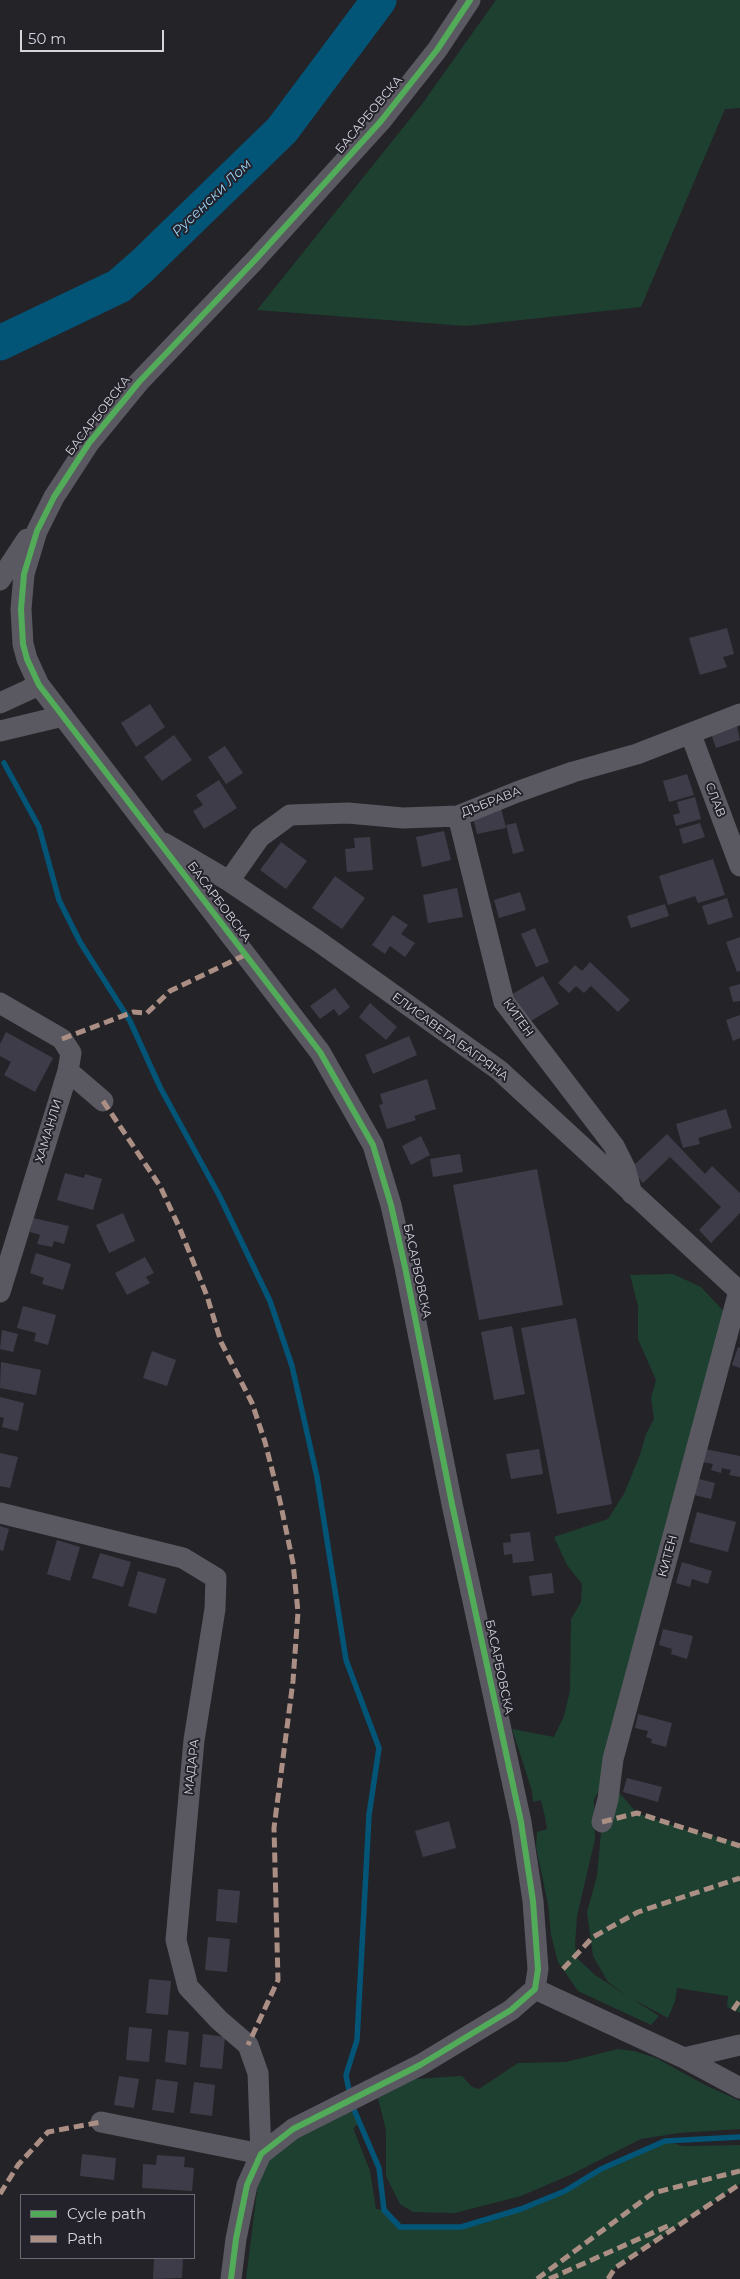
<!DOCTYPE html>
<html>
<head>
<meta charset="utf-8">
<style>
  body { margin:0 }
  #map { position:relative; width:740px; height:2279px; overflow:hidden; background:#242328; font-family:Montserrat,sans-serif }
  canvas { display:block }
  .legend { position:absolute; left:20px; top:2194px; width:175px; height:65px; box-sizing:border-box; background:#23212a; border:1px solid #6b6971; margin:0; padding:6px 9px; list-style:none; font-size:15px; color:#d6d5db }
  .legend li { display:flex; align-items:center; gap:10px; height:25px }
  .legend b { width:25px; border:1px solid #6b6971 }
  .scale { position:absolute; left:20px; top:30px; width:144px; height:22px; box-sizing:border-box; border:2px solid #d6d5db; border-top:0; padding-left:6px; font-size:15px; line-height:18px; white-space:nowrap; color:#d6d5db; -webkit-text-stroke:4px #23212a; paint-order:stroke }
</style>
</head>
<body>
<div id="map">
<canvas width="740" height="2279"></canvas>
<ul class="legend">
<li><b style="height:6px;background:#51ab58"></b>Cycle path</li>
<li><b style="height:6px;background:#ac8f84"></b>Path</li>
</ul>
<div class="scale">50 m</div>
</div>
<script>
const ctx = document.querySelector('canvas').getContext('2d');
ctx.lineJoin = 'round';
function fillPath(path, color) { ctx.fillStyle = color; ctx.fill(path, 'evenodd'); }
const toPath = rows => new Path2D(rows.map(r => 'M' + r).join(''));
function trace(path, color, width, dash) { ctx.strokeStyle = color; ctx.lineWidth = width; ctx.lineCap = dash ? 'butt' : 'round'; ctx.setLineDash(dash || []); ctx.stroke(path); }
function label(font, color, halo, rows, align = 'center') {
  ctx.font = font + ' Montserrat,sans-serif'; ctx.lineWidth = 4; ctx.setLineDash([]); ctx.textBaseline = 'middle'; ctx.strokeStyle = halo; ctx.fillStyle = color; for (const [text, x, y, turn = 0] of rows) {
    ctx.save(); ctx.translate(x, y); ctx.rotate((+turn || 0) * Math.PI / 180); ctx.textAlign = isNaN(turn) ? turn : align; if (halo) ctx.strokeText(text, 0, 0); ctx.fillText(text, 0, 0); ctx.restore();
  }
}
fillPath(toPath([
  [496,0,740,0,740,108,725,109,641,307,466,326,257,310,422,104],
  [673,1274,701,1287,733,1321,609,1772,594,1800,595,1839,577,1916,575,1945,577,1958,595,1975,627,1996,608,1982,593,1956,587,1912,597,1876,602,1822,609,1781,637,1813,684,1829,740,1843,740,2013,727,2007,728,1996,677,1988,675,2001,668,2018,631,1998,659,2016,651,2025,578,1991,558,1962,551,1935,548,1904,536,1847,537,1832,547,1829,545,1817,541,1800,533,1802,532,1791,512,1729,554,1737,564,1716,570,1691,571,1619,581,1602,582,1584,567,1565,554,1537,608,1519,624,1494,640,1455,646,1434,654,1419,651,1398,656,1380,638,1339,638,1306,630,1275],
  [618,2049,634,2051,656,2058,705,2085,740,2101,740,2129,679,2133,641,2139,570,2175,521,2196,455,2213,413,2212,400,2204,386,2176,386,2130,378,2098,415,2079,462,2076,472,2087,479,2089,518,2063,566,2062],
  [353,2110,360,2123,353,2128,370,2171,376,2209,384,2210,400,2227,461,2227,521,2209,565,2191,601,2169,665,2141,683,2146,740,2145,740,2184,615,2268,609,2279,246,2279,259,2175,279,2148]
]), '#1e4030');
trace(toPath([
  [4,763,39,827,59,900,80,942,130,1021,160,1087,220,1197,270,1301,292,1366,317,1477,346,1660,379,1748,369,1815,357,2040,346,2075,350,2096],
  [352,2105,379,2168,384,2210,400,2227,461,2227,521,2209,565,2191,601,2169,665,2141,740,2137]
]), '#035578', 5.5);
trace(toPath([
  [0,343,119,286,143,265,282,130,379,0]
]), '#035578', 35);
fillPath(toPath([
  [727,628,734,654,723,657,727,667,700,675,689,638],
  [150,704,165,727,136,747,121,723],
  [737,726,740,740,716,748,711,734],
  [174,735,192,760,162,781,144,757],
  [225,746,243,773,226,784,208,757],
  [687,774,694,795,669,802,663,781],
  [219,780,237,808,204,829,193,811,203,805,196,795],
  [695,797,701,819,676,826,673,815,680,813,677,802],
  [501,808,506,828,477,834,472,814],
  [516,823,524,851,513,854,506,825],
  [700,823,705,837,683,844,679,829],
  [444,831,451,860,422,867,416,837],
  [370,837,373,870,347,872,345,849,355,848,354,838],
  [281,842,307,861,286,889,260,870],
  [713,859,725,895,698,903,695,896,668,905,659,876],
  [335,876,365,898,342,929,312,908],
  [457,888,463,917,428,923,423,895],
  [520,892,526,910,499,918,494,900],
  [727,898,733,917,708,925,702,906],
  [665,904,669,916,631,928,627,916],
  [393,915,408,925,401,934,415,943,405,957,390,946,385,954,372,945],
  [535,928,549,962,536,967,521,934],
  [740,937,740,971,737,972,726,942],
  [590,962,630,1000,618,1012,591,986,584,993,576,986,569,993,558,983,575,965,582,971],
  [543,976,559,1004,526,1024,509,996],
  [740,984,740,1001,733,1002,729,987],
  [335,988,350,1007,339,1016,334,1009,320,1019,310,1006],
  [370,1003,397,1027,386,1040,359,1017],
  [740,1015,740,1038,733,1041,726,1020],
  [6,1032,53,1058,35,1092,4,1075,11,1062,0,1056,0,1044],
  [409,1036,417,1055,373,1074,365,1055],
  [427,1079,436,1109,414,1116,416,1120,387,1129,379,1105,383,1104,380,1094],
  [726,1109,732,1128,698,1138,700,1144,683,1148,676,1124],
  [667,1134,705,1174,712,1166,740,1193,740,1213,711,1243,699,1230,721,1207,670,1157,643,1183,630,1169],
  [421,1136,430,1155,411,1165,402,1146],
  [460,1154,463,1172,433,1177,430,1159],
  [537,1169,563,1305,479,1320,453,1185],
  [65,1173,84,1178,85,1174,102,1179,93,1210,57,1200],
  [123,1213,135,1241,109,1253,96,1225],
  [33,1218,69,1226,64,1244,54,1241,52,1247,37,1244,40,1235,30,1232],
  [36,1253,71,1264,63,1290,42,1284,44,1278,30,1273],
  [145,1257,154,1273,146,1277,150,1283,127,1295,115,1273],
  [23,1306,56,1315,48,1345,34,1341,36,1333,17,1328],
  [576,1318,612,1504,557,1514,521,1328],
  [512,1326,525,1394,494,1400,481,1332],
  [2,1330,18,1334,13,1352,0,1349],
  [738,1347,740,1348,740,1368,732,1365],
  [152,1351,176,1360,167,1386,143,1378],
  [1,1362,41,1370,36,1395,0,1388],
  [0,1397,24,1403,18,1431,2,1427,4,1418,0,1417],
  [539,1449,543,1474,511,1479,506,1454],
  [705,1449,740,1456,740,1477,729,1475,731,1470,722,1468,721,1473,711,1470,713,1464,702,1462],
  [0,1453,18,1457,10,1488,0,1486],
  [699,1479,715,1483,711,1499,694,1495],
  [697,1512,736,1522,728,1552,689,1542],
  [0,1526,9,1529,3,1551,0,1550],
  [530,1532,534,1561,513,1563,512,1554,504,1555,503,1543,511,1542,510,1534],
  [57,1540,80,1547,70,1581,47,1574],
  [100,1553,131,1562,123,1587,92,1578],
  [682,1562,712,1571,708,1584,692,1579,690,1587,676,1583],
  [138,1571,166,1579,156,1614,128,1606],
  [552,1573,554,1593,532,1596,529,1576],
  [663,1629,693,1636,687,1659,671,1654,672,1649,659,1645],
  [638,1714,672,1723,666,1747,651,1743,652,1739,646,1737,648,1731,635,1728],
  [627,1778,662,1787,658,1802,623,1792],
  [449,1821,456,1848,423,1857,415,1831],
  [218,1889,240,1891,237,1923,216,1921],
  [208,1937,230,1939,227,1972,205,1970],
  [149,1979,171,1981,168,2015,146,2013],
  [129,2027,152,2029,149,2062,126,2060],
  [168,2030,189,2032,186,2065,165,2062],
  [203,2034,225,2037,222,2069,200,2067],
  [119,2076,139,2079,134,2108,114,2105],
  [156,2079,178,2082,174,2113,152,2110],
  [194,2082,215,2085,212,2116,190,2113],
  [82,2154,116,2158,114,2180,80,2176],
  [157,2155,185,2157,184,2167,194,2168,192,2191,142,2188,143,2164,156,2165],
  [154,2258,183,2258,182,2278,153,2279]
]), '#3f3c49');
trace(toPath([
  [0,580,27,539],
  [0,703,39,685],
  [0,731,63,716],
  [691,735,740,866],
  [458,816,504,1002,614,1146,625,1168,632,1194],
  [164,843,229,881,318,941,499,1070,740,1292],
  [229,881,260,837,290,815,348,813,403,818,458,816,517,792,573,772,637,754,740,714],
  [0,1003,62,1039,71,1053,68,1071,0,1292],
  [68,1071,103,1101],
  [0,1513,183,1558,216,1578,215,1609,194,1740,176,1940,188,1987,219,2020,248,2045,258,2073,261,2154,101,2122],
  [602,1822,608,1799,613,1759,739,1291],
  [535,1989,684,2058,740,2088],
  [684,2058,740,2045],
  [231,2279,236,2239,247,2185,261,2154,293,2129,420,2065,511,2010,535,1989,538,1969,533,1901,521,1822,452,1504,405,1267,391,1205,373,1145,320,1052,39,685,27,659,23,644,21,609,24,574,37,531,54,497,89,443,139,382,255,260,381,121,437,50,470,0]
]), '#5a5961', 21);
trace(toPath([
  [62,1039,133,1012,147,1013,170,991,245,955],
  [103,1101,160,1186,180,1229,207,1296,221,1342,252,1403,265,1442,280,1501,293,1563,298,1612,293,1681,274,1828,278,1980,248,2045],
  [602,1822,637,1813,740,1846],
  [563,1969,593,1937,638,1912,740,1878],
  [733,2010,740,2000],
  [0,2194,18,2165,48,2132,101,2122],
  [537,2279,653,2193,740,2171],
  [549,2279,670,2225],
  [608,2279,615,2268,740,2184]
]), '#ac8f84', 5, [10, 5]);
trace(toPath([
  [231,2279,236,2239,247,2185,261,2154,293,2129,420,2065,511,2010,535,1989,538,1969,533,1901,521,1822,452,1504,405,1267,391,1205,373,1145,320,1052,39,685,27,659,23,644,21,609,24,574,37,531,54,497,89,443,139,382,255,260,381,121,437,50,470,0]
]), '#51ab58', 6);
label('12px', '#d6d5db', '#23212a', [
  ["БАСАРБОВСКА",369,115,-50],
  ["БАСАРБОВСКА",98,416,-52],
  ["СЛАВ",715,800,69],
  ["ДЪБРАВА",491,802,-21],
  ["БАСАРБОВСКА",219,902,53],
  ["КИТЕН",518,1018,55],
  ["ЕЛИСАВЕТА БАГРЯНА",450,1037,36],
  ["ХАМАНЛИ",49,1131,-73],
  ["БАСАРБОВСКА",417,1271,78],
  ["КИТЕН",668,1556,-75],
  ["БАСАРБОВСКА",499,1667,78],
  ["МАДАРА",192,1767,-84]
]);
label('italic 14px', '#98d0f2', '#23212a', [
  ["Русенски Лом",212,198,-44]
]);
</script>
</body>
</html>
